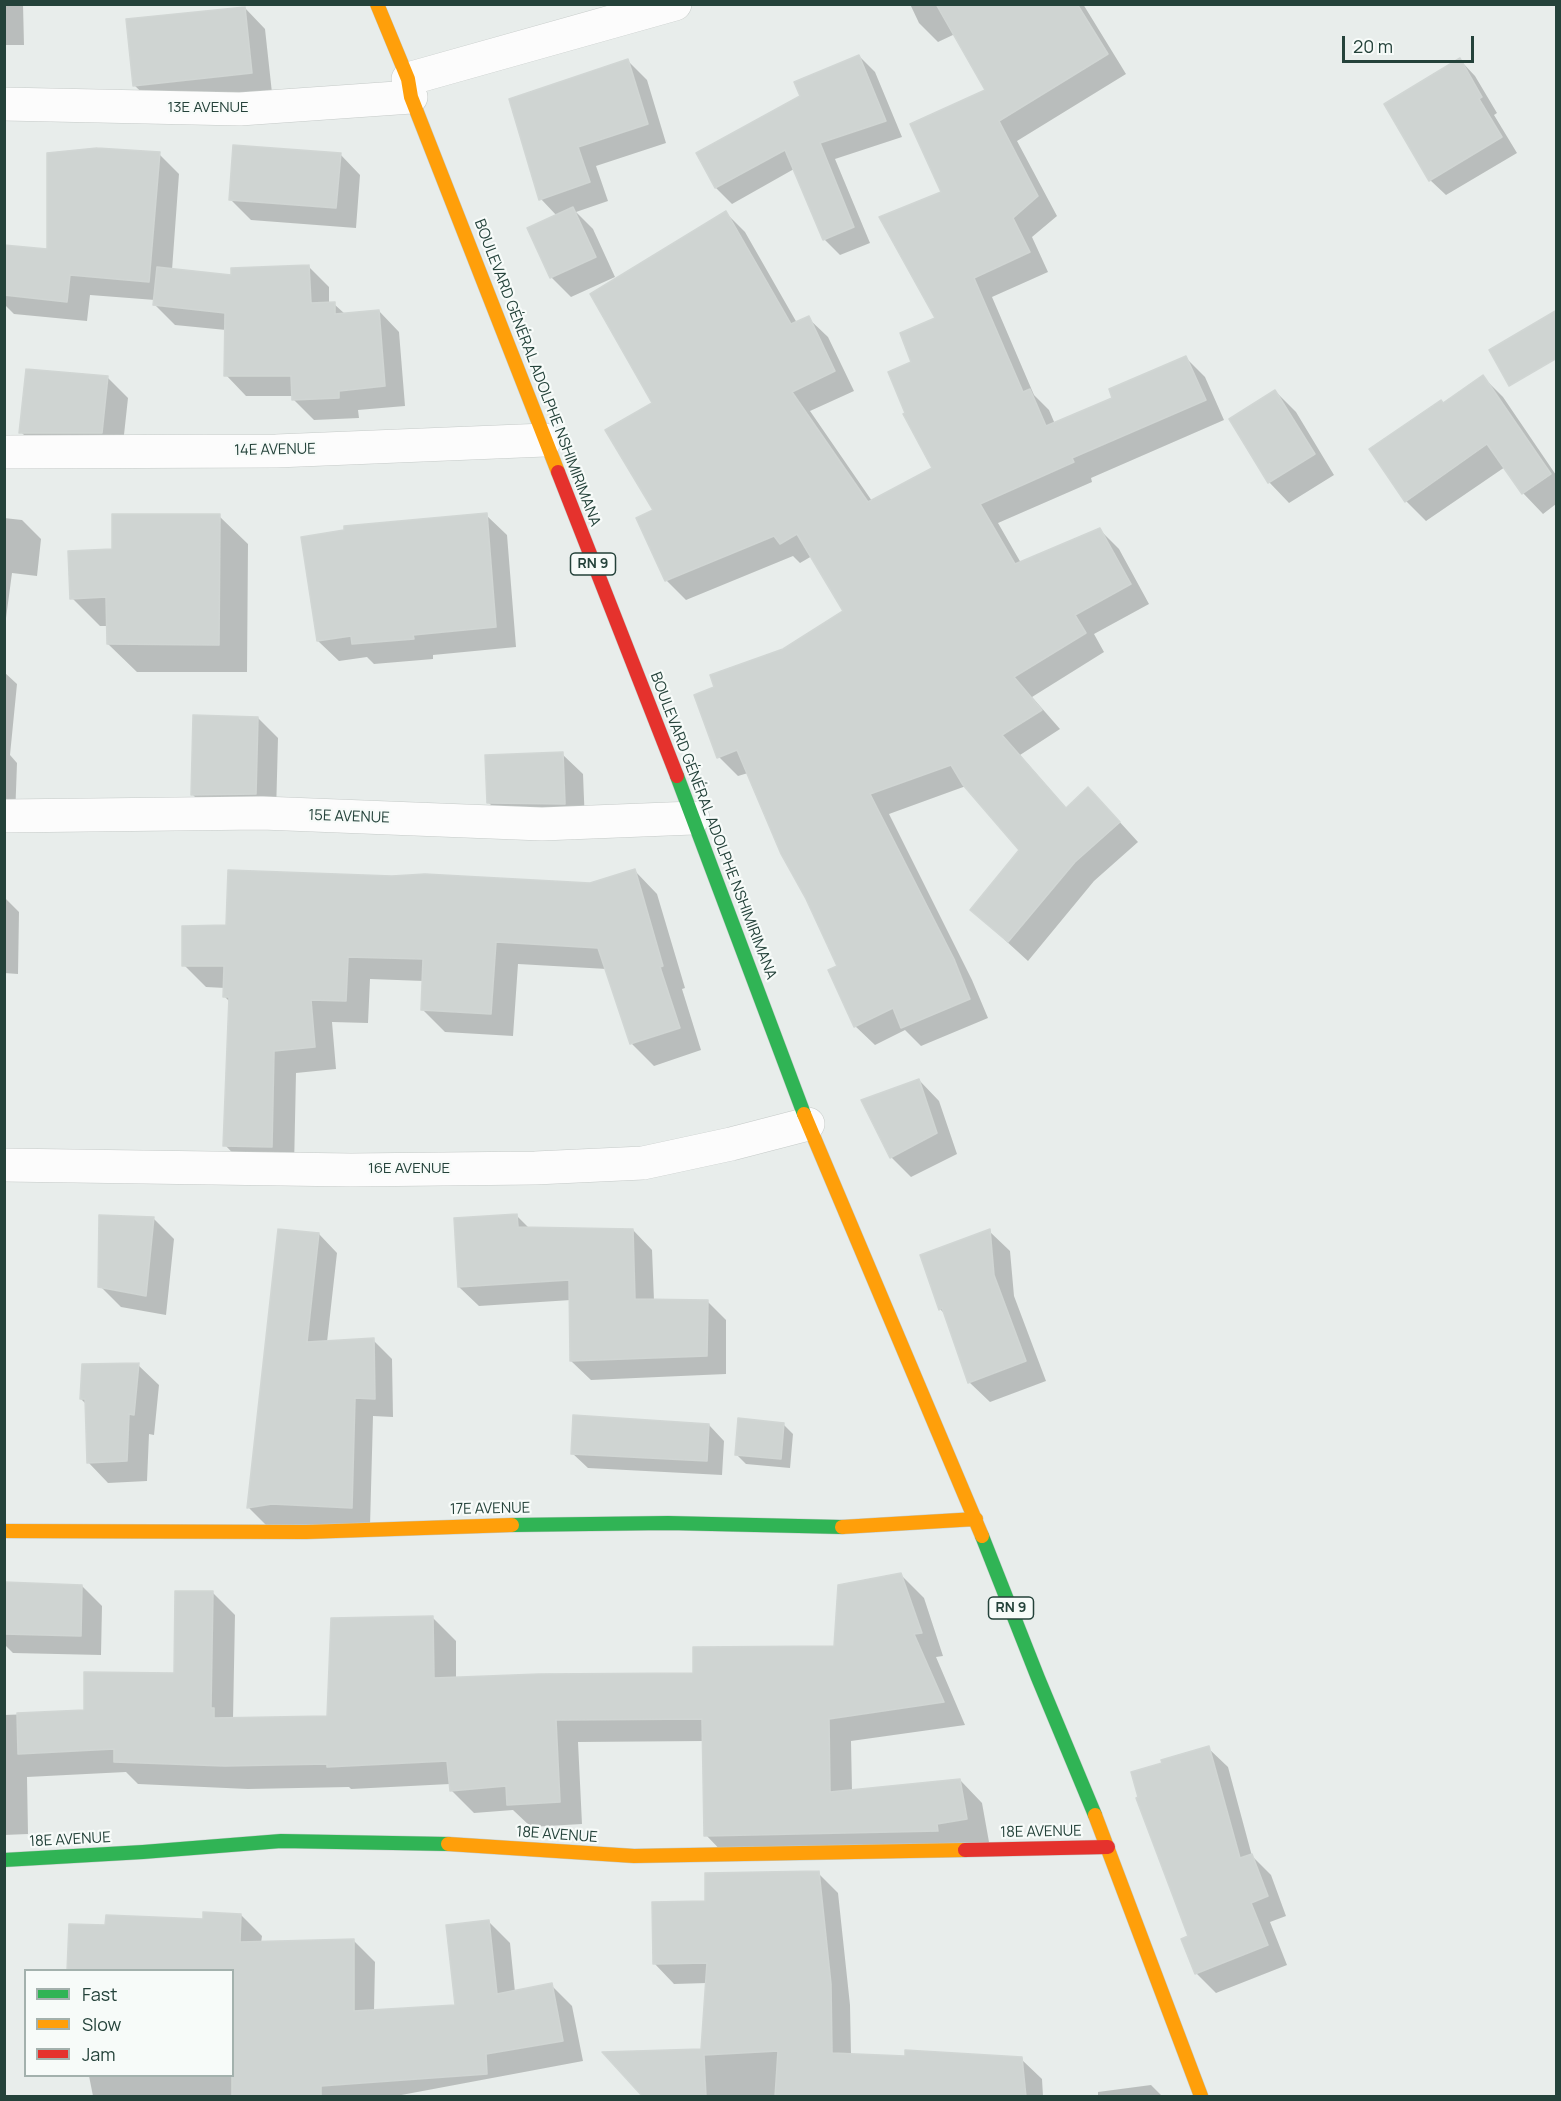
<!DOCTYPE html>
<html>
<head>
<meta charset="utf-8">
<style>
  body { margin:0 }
  #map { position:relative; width:1561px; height:2101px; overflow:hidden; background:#e8edeb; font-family:Manrope,sans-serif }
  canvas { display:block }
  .frame { position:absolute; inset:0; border:6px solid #24423a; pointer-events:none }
  .legend { position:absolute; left:24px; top:1969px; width:210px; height:108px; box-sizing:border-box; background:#f7fbf9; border:2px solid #a3b1ad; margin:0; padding:8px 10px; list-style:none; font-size:18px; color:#24423a }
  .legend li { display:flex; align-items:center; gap:12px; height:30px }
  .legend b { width:30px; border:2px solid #a3b1ad }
  .scale { position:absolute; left:1342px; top:36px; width:132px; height:27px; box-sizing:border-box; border:3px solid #24423a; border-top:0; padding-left:8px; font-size:18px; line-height:21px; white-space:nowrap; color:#24423a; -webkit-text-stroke:4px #f7fbf9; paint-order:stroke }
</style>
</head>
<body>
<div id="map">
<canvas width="1561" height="2101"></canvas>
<div class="frame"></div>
<ul class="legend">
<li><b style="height:8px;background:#30b455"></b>Fast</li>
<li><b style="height:8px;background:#ff9f0a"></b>Slow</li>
<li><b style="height:8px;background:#e5322d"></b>Jam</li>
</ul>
<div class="scale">20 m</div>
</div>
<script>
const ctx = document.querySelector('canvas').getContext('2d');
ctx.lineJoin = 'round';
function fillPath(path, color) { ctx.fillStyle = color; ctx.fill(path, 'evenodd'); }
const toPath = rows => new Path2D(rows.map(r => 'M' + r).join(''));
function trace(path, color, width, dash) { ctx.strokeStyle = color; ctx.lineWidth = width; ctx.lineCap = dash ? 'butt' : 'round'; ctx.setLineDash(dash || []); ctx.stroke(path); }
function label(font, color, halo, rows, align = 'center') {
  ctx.font = font + ' Manrope,sans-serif'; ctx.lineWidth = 4.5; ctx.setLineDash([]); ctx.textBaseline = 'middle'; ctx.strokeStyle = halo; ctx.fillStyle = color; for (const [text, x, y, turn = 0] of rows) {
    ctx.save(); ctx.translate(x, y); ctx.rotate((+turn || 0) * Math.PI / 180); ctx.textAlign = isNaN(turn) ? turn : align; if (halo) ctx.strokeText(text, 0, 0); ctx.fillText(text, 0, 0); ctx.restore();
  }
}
fillPath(toPath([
  [4,4,23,4,24,45,4,45],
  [910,4,1083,4,1126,74,1017,141,1057,216,1032,237,1048,272,992,297,1034,395,1049,410,1055,424,1114,399,1186,358,1205,377,1224,420,1091,478,1092,482,998,523,1021,563,1100,530,1119,549,1149,604,1094,634,1104,652,1032,697,1060,729,1020,755,1067,809,1107,808,1138,842,1094,881,1028,961,972,910,1021,849,966,786,889,814,972,980,988,1018,921,1046,905,1030,875,1045,855,1026,839,966,748,773,738,776,719,757,716,688,783,650,845,611,812,556,800,563,793,556,686,600,666,580,656,510,654,404,726,213,745,232,797,323,808,318,828,337,854,391,810,411,872,501,934,468,913,362,937,319,943,193,988,90,955,34,938,42,919,23],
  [245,8,265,29,272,93,155,105,134,85],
  [859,56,875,72,902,137,835,159,870,243,840,255,824,239,794,169,732,204,716,188,698,154,802,97],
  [1460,60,1475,76,1497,113,1494,115,1517,153,1446,195,1430,180],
  [628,61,647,80,666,143,596,166,608,201,576,212,593,229,615,277,571,297,551,277,557,216,541,199],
  [159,154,179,174,172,270,233,277,308,266,329,287,329,304,334,304,345,314,379,311,399,332,405,406,358,410,359,418,314,420,293,399,293,396,246,396,226,375,226,330,175,325,155,305,155,300,90,295,87,321,14,314,4,304,4,246,48,251],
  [340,154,360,175,356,228,251,220,230,199],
  [1483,377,1503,397,1556,475,1556,504,1543,514,1523,493,1505,467,1426,521,1406,501,1444,405],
  [108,378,128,398,122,453,42,453,22,433],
  [1275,391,1296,412,1334,475,1289,503,1269,482],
  [486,515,507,535,516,647,433,655,433,659,374,664,367,657,339,661,318,641],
  [219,516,248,544,247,672,137,672,108,644,108,626,100,626,72,598,113,551],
  [4,518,22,520,41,539,37,576,12,573,4,633],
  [4,672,17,684,10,755,17,763,15,818,4,820],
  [258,718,278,738,276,814,213,815,192,794],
  [562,754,583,774,585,824,509,823,488,802],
  [635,871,657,894,685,988,682,989,701,1050,654,1066,631,1043,607,969,518,964,513,1036,445,1032,422,1009,424,981,370,979,368,1023,332,1022,336,1069,296,1073,294,1168,247,1168,225,1145,230,1002,224,996,225,988,206,987,184,965,227,927,590,885],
  [4,897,19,912,18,974,4,973],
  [919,1080,939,1101,957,1154,911,1177,891,1157],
  [517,1216,529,1228,633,1230,652,1250,654,1301,707,1301,726,1320,726,1374,591,1380,571,1361,571,1300,479,1306,459,1287],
  [153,1218,174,1239,166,1315,121,1307,100,1286],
  [989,1231,1010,1251,1014,1296,1046,1381,990,1402,969,1382,945,1314,940,1309],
  [319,1234,337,1253,327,1342,373,1340,392,1359,393,1417,373,1416,370,1526,267,1526,248,1507],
  [138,1365,159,1385,154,1435,149,1434,147,1481,108,1483,88,1462,86,1404,81,1399],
  [783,1424,793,1434,790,1468,746,1464,736,1454],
  [709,1425,724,1441,722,1475,588,1468,572,1453],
  [901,1575,924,1598,943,1656,936,1657,965,1725,851,1741,852,1791,960,1780,982,1803,989,1842,728,1858,706,1835,704,1741,578,1742,582,1824,531,1827,513,1810,474,1813,451,1790,450,1784,351,1789,349,1787,248,1789,138,1784,126,1772,27,1777,28,1834,4,1835,4,1715,85,1712,176,1674,212,1592,235,1615,233,1719,329,1717,433,1618,456,1641,456,1679,694,1675,835,1647],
  [4,1584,82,1586,102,1606,101,1655,13,1653,4,1644],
  [1208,1748,1228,1767,1252,1856,1271,1875,1286,1916,1270,1922,1287,1965,1216,1993,1196,1973,1190,1937,1140,1798],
  [818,1873,838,1893,850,2005,851,2055,1021,2059,1042,2079,1043,2096,646,2096,702,2051,707,1983,674,1984,654,1963,706,1903],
  [241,1915,262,1936,261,1943,354,1941,375,1962,374,2011,457,2006,489,1922,510,1943,515,1992,551,1985,572,2006,583,2061,396,2096,93,2096,89,2076,232,2076,232,1970,107,1927,204,1920],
  [1151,2085,1162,2096,1098,2096,1098,2092]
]), '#0003');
const building = toPath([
  [936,4,1077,4,1108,54,999,121,1038,196,1013,218,1030,252,974,278,1023,392,1030,389,1046,426,1112,398,1109,389,1186,356,1206,400,1072,458,1074,462,980,504,1015,564,1100,528,1131,584,1075,615,1086,633,1014,677,1042,710,1002,735,1066,808,1088,787,1120,822,1075,862,1008,942,970,910,1019,850,963,785,951,765,870,794,954,959,970,999,901,1028,893,1008,854,1027,828,970,837,966,806,899,781,854,737,750,717,758,694,695,714,687,710,675,783,649,843,611,797,534,780,544,774,536,665,581,636,518,653,510,605,430,652,403,590,294,726,211,791,324,809,316,835,371,792,392,868,502,932,468,903,414,905,413,888,372,911,362,900,333,935,318,879,217,941,192,910,124,985,90,936,4],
  [245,7,252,73,133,86,126,19,245,7],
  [859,55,886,121,820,143,854,227,823,240,785,150,715,188,696,153,800,96,794,82,859,55],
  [1460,58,1482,97,1479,99,1502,137,1429,181,1384,104,1460,58],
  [628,59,648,124,578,147,590,182,539,200,509,99,628,59],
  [233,145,341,153,336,208,229,200,233,145],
  [97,148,160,152,149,282,70,275,67,302,4,295,4,245,47,249,47,153,97,148],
  [573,207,596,257,550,278,527,228,573,207],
  [309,265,311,303,335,302,335,314,379,310,385,386,339,391,339,398,292,400,291,376,224,376,225,313,153,305,157,267,231,275,231,268,309,265],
  [1557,310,1557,358,1509,386,1489,350,1557,310],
  [26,369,108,376,102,433,19,433,26,369],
  [1483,375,1551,474,1522,494,1487,444,1405,502,1369,449,1441,400,1443,403,1483,375],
  [1275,390,1315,454,1268,483,1229,419,1275,390],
  [487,513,496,627,413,635,414,639,352,644,351,636,317,641,301,537,344,530,344,526,487,513],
  [112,514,220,514,219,645,107,644,106,597,70,599,68,551,112,549,112,514],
  [193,715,258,717,256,794,191,795,193,715],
  [563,752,565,804,487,803,485,755,563,752],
  [635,869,663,966,660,967,680,1028,630,1044,598,948,496,942,491,1014,421,1010,423,959,348,957,346,1001,311,1000,315,1047,274,1051,272,1147,223,1146,229,997,223,997,224,966,182,966,182,926,226,925,228,870,392,876,425,874,590,883,635,869],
  [919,1079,937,1133,890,1158,861,1100,919,1079],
  [517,1214,518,1227,633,1229,635,1299,708,1300,707,1356,570,1361,569,1280,458,1287,454,1218,517,1214],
  [99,1215,154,1217,146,1296,98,1287,99,1215],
  [278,1229,319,1233,307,1342,374,1338,375,1399,355,1398,352,1508,272,1504,247,1508,278,1229],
  [990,1229,994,1275,1026,1361,968,1383,942,1308,939,1310,920,1255,990,1229],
  [139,1363,134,1415,129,1414,127,1461,87,1463,85,1399,80,1399,82,1364,139,1363],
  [573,1415,709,1424,707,1461,571,1454,573,1415],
  [738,1418,784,1423,781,1459,735,1455,738,1418],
  [901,1573,922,1633,914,1634,944,1702,829,1719,830,1792,960,1779,967,1819,937,1824,938,1831,704,1836,702,1719,556,1720,560,1802,507,1805,506,1786,450,1791,447,1761,327,1767,327,1764,225,1766,114,1762,114,1749,18,1754,17,1713,84,1710,84,1672,174,1673,175,1591,213,1591,211,1708,214,1708,214,1718,327,1716,331,1618,433,1616,434,1678,539,1674,693,1673,693,1647,834,1646,838,1585,901,1573],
  [4,1582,82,1585,81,1636,4,1634,4,1582],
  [1209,1746,1240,1858,1252,1854,1268,1896,1251,1903,1268,1945,1195,1974,1181,1939,1188,1936,1136,1798,1138,1797,1131,1772,1162,1763,1161,1760,1209,1746],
  [819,1871,831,1984,832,2053,905,2056,905,2050,1022,2057,1026,2097,775,2097,778,2051,704,2055,706,2097,643,2097,602,2052,701,2049,707,1963,653,1964,652,1902,705,1901,705,1873,819,1871],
  [203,1912,241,1914,240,1942,354,1939,354,2011,455,2005,446,1925,489,1920,497,1994,552,1983,563,2041,486,2054,487,2074,321,2086,321,2097,232,2097,232,1971,67,1971,69,1924,105,1925,106,1915,203,1919,203,1912]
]);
fillPath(building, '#cfd4d2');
trace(building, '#d1d6d4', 1.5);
const street = toPath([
  [408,79,675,4],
  [4,104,240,109,411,97],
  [4,452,276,451,545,440],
  [4,816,262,813,542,824,693,818],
  [4,1165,351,1170,535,1168,643,1163,731,1144,808,1124]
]);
const fast = toPath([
  [677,776,804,1114],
  [512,1525,668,1523,842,1527],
  [982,1536,1038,1678,1095,1815],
  [4,1860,143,1852,281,1841,448,1844]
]);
const slow = toPath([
  [377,4,408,79,411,97,558,472],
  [804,1114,982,1536],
  [842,1527,976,1519],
  [4,1531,306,1532,512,1525],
  [1095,1815,1201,2096],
  [448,1844,634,1856,965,1850]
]);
const jam = toPath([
  [558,472,677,776],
  [965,1850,1108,1847]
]);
trace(street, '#c5cac8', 34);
trace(fast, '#c3cbc8', 15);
trace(slow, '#c3cbc8', 15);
trace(jam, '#c3cbc8', 15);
trace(street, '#fcfcfc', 33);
trace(fast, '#30b455', 14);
trace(slow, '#ff9f0a', 14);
trace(jam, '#e5322d', 14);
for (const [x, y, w] of [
  [593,564,45],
  [1011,1608,45]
]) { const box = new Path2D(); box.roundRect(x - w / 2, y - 11, w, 22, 4.5); ctx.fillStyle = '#f7fbf9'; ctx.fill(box); trace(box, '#24423a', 1.5); }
label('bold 14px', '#24423a', null, [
  ["RN 9",593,564],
  ["RN 9",1011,1608]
]);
label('15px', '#24423a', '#f7fbf9', [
  ["13E AVENUE",208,108],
  ["BOULEVARD GÉNÉRAL ADOLPHE NSHIMIRIMANA",537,373,69],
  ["14E AVENUE",275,450,-1],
  ["15E AVENUE",349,817,2],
  ["BOULEVARD GÉNÉRAL ADOLPHE NSHIMIRIMANA",713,826,69],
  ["16E AVENUE",409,1169],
  ["17E AVENUE",490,1509,-1],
  ["18E AVENUE",1041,1832,-1],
  ["18E AVENUE",557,1835,4],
  ["18E AVENUE",70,1840,-3]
]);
</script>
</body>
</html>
